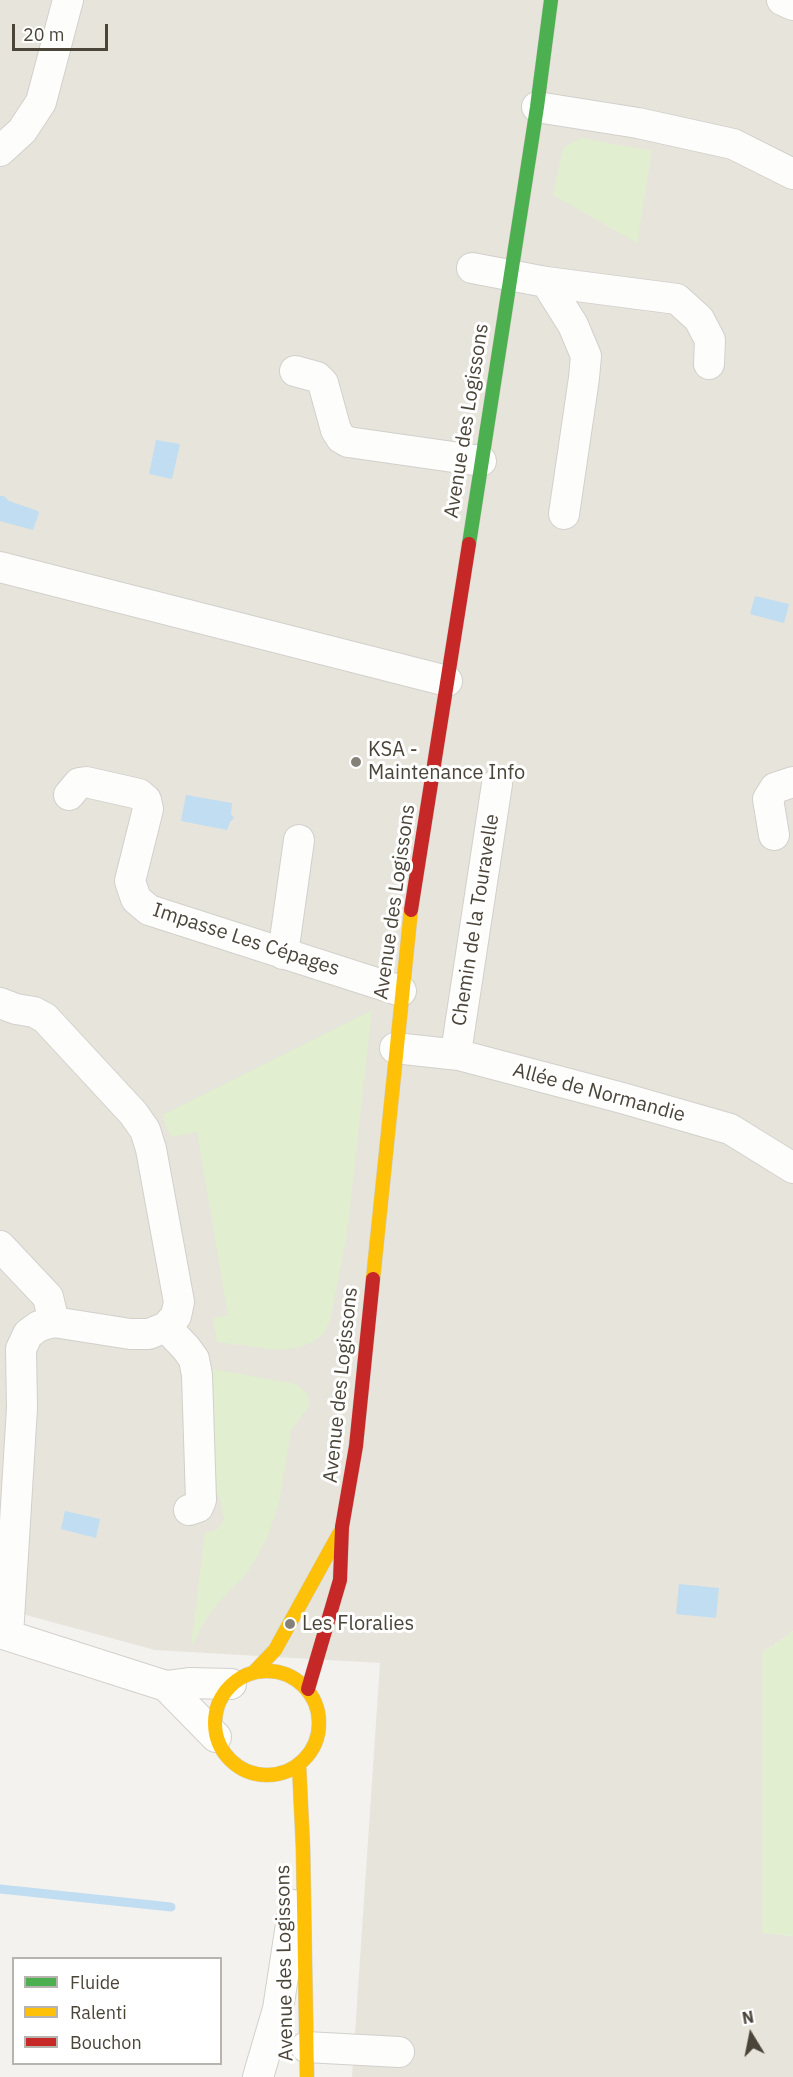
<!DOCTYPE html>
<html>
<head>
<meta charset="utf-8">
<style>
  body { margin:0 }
  #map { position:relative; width:793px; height:2077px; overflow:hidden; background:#f4f2ee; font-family:"IBM Plex Sans",sans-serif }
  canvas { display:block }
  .legend { position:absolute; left:12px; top:1957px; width:210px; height:108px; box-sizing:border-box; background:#fff; border:2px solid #b7b4b0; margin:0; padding:8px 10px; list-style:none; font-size:18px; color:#4b4439 }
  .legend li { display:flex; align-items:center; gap:12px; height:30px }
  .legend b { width:30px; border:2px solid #b7b4b0 }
  .north { position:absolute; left:721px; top:2005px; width:60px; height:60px; -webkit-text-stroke:4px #fff; paint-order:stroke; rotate:350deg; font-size:16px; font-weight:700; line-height:24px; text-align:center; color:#4b4439 }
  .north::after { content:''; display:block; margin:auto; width:21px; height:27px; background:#4b4439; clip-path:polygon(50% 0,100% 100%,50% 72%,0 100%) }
  .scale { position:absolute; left:12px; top:24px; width:96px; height:27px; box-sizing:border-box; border:3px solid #4b4439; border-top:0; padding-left:8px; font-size:18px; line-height:21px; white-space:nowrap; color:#4b4439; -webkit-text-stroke:4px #fff; paint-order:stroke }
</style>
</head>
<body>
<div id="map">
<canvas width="793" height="2077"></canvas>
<ul class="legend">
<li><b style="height:8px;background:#4caf50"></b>Fluide</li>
<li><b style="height:8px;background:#ffc107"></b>Ralenti</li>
<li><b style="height:8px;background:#c62828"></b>Bouchon</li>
</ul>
<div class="north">N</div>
<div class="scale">20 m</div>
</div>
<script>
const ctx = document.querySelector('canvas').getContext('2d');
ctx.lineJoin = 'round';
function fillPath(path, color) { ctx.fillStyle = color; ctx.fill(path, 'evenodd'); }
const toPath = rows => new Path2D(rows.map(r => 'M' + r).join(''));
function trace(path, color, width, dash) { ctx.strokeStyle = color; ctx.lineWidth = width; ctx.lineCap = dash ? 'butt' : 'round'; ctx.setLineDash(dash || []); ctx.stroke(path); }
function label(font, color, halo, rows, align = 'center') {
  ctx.font = font + ' "IBM Plex Sans",sans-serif'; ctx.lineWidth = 6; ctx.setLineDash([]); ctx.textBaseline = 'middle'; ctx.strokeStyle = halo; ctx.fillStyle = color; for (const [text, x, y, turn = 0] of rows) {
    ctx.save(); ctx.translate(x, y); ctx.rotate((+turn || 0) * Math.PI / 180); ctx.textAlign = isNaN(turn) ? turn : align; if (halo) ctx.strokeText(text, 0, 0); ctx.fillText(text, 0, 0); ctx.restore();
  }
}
fillPath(toPath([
  [0,0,793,0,793,1631,762,1653,763,1933,793,1936,793,2077,352,2077,380,1663,155,1650,0,1608]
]), '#e7e4dc');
fillPath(toPath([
  [581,138,652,151,637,243,553,195,563,148],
  [372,1010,347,1235,330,1321,323,1334,311,1343,296,1348,278,1350,217,1342,213,1318,228,1315,197,1132,171,1137,162,1115],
  [207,1368,296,1384,306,1392,309,1402,308,1408,291,1430,279,1504,267,1538,248,1572,219,1602,205,1621,191,1647,205,1533,217,1530,224,1520,220,1499,214,1491],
  [793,1631,793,1936,762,1933,762,1653]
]), '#e1eecf');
fillPath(toPath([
  [156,440,180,444,172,479,149,474],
  [0,496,4,496,9,501,38,511,39,513,33,530,0,521],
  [755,596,789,604,784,623,750,614],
  [186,795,232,803,231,814,234,818,230,822,227,830,181,821],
  [65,1511,100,1519,96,1538,61,1529],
  [679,1584,719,1588,716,1618,676,1614]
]), '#c0ddf1');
trace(toPath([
  [0,1889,171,1907]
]), '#c0ddf1', 9);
const street = toPath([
  [782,0,793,5],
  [537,107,638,123,733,144,793,174],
  [0,151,22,131,41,102,68,0],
  [472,268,546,282,677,299,699,319,710,340,709,364],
  [546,282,573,325,586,356,584,378,564,514],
  [295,371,317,377,323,383,336,430,341,438,348,442,481,461],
  [0,567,447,681],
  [69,795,79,783,86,782,139,794,146,800,148,809,130,881,136,899,149,910,401,991],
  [774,835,768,799,775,788,793,782],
  [283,954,299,840],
  [0,1003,16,1009,34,1012,45,1018,133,1113,145,1130,151,1149,179,1302,176,1316,166,1327,149,1334,130,1334,54,1322,39,1326,28,1334,21,1349,22,1408,8,1635],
  [395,1048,459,1055,622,1098,730,1129,793,1168],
  [459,1055,457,1046,497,784],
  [0,1246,48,1297,54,1322],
  [166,1327,186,1348,194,1359,197,1375,201,1500,198,1507,189,1510],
  [0,1633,166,1686,189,1683,231,1684],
  [166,1686,216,1737],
  [306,2047,399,2052],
  [258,2077,278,2009,294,1905]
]);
const fast = toPath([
  [469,544,537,107,551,0]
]);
const slow = toPath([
  [373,1279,411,910],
  '215 1723a52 52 0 1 1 104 0a52 52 0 1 1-104 0Z',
  [254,1672,275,1650,339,1534],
  [299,1765,303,1848,307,2077]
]);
const jam = toPath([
  [411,910,469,544],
  [308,1689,340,1580,342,1527,356,1446,373,1279]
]);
trace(street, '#d2d0cb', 32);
trace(fast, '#d3cfc5', 15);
trace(slow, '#d3cfc5', 15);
trace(jam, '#d3cfc5', 15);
trace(street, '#fdfdfc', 30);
trace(fast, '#4caf50', 14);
trace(slow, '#ffc107', 14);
trace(jam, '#c62828', 14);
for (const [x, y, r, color] of [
  [356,762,6,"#868178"],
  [290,1624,6,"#868178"]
]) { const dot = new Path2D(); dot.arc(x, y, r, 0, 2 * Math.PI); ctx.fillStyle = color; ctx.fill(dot); trace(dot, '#fff', 2); }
label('20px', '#4b4439', '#fff', [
  ["Avenue des Logissons",467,421,-81],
  ["Avenue des Logissons",395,902,-82],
  ["Chemin de la Touravelle",476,920,-81],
  ["Impasse Les Cépages",246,940,18],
  ["Allée de Normandie",599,1093,15],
  ["Avenue des Logissons",341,1385,-84],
  ["Avenue des Logissons",285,1963,-91]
]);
label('20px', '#4b4439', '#fff', [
  ["KSA -",368,750],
  ["Maintenance Info",368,773],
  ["Les Floralies",302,1624]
], 'left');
</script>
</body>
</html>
